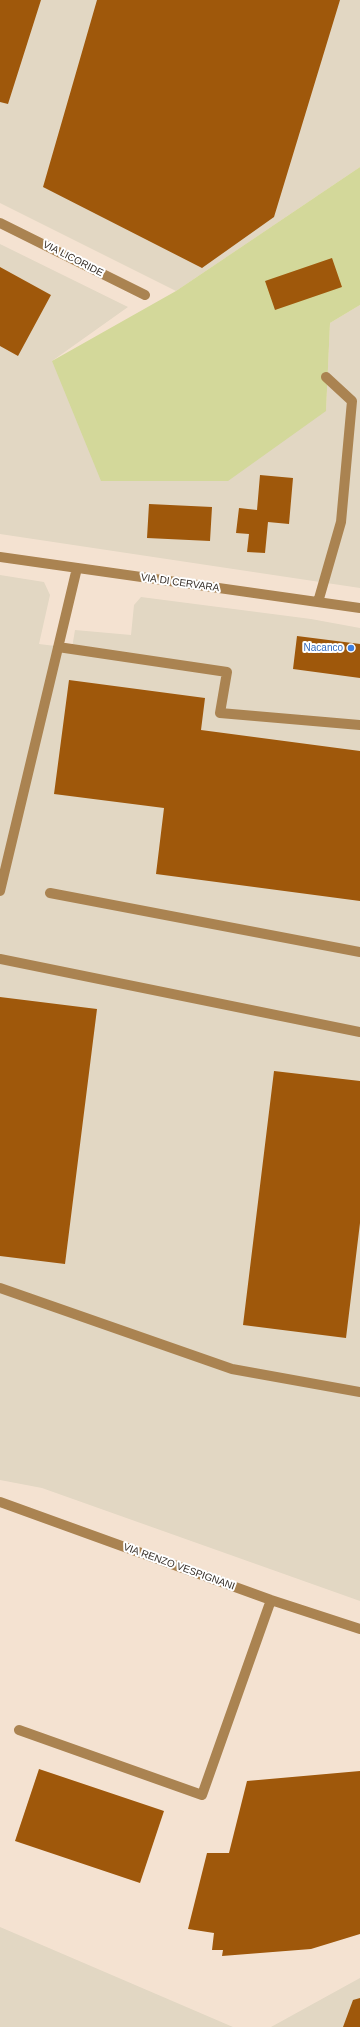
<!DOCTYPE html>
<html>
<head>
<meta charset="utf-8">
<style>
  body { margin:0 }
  canvas { display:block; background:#f4e2d1 }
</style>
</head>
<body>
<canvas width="360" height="2027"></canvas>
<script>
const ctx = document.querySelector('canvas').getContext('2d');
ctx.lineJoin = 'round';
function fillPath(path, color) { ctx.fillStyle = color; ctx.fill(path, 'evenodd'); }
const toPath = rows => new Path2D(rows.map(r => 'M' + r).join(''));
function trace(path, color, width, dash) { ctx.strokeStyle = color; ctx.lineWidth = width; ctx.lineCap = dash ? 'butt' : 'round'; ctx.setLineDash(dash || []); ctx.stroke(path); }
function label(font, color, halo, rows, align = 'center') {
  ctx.font = font + ' Arial,sans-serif'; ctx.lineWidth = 4; ctx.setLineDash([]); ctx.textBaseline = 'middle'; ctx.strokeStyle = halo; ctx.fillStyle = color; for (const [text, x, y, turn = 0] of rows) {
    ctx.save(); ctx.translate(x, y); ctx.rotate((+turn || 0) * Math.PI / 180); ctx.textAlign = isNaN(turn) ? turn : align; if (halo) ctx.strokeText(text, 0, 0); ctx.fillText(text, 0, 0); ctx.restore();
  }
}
fillPath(toPath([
  [0,0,360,0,360,167,176,291,0,203],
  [0,244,128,307,52,361,326,411,330,323,360,305,360,588,0,534],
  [0,575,44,582,50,595,39,644,72,648,75,630,131,635,134,605,141,597,311,619,360,628,360,1601,42,1488,0,1480],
  [0,1927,233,2027,0,2027],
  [360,1978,360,2027,271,2027]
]), '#e2d7c3');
fillPath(toPath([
  [360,167,360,305,330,323,326,411,228,481,101,481,52,361,176,291]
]), '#d3d89a');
fillPath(toPath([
  [0,0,41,0,8,104,0,102],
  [97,0,340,0,274,217,202,268,43,187],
  [332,258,342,287,275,310,265,281],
  [0,267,51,295,18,356,0,346],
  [260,475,293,478,289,524,268,522,265,553,247,552,249,534,236,533,239,508,257,510],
  [149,504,212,507,210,541,147,538],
  [297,636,360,644,360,678,293,669],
  [69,680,205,698,201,730,360,751,360,901,156,874,164,808,54,794],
  [0,997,97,1009,65,1264,0,1256],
  [274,1071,360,1081,360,1223,346,1338,243,1325],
  [39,1769,164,1811,140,1883,15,1841],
  [360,1771,360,1934,311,1949,222,1956,223,1950,212,1950,214,1933,188,1929,207,1853,229,1853,247,1781],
  [360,1998,360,2027,343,2027,353,2000]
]), '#9f580b');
trace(toPath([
  [0,223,145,295],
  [0,557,360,608],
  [318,602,341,522,352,401,326,377],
  [58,647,227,672,220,713,360,725],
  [0,891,77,568],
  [50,893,360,952],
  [0,959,360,1032],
  [0,1288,232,1369,360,1392],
  [0,1502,271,1600,360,1629],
  [19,1730,202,1795,271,1600]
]), '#aa8351', 10);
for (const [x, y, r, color] of [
  [351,648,4,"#3f7fe0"]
]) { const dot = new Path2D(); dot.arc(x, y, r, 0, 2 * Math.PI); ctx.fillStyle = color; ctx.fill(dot); trace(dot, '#fff', 1.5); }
label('10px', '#362f29', '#fff', [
  ["VIA LICORIDE",73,259,27],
  ["VIA DI CERVARA",180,583,8],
  ["VIA RENZO VESPIGNANI",179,1567,20]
]);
label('10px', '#366cbe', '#fff', [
  ["Nacanco",343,648]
], 'right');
</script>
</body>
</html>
